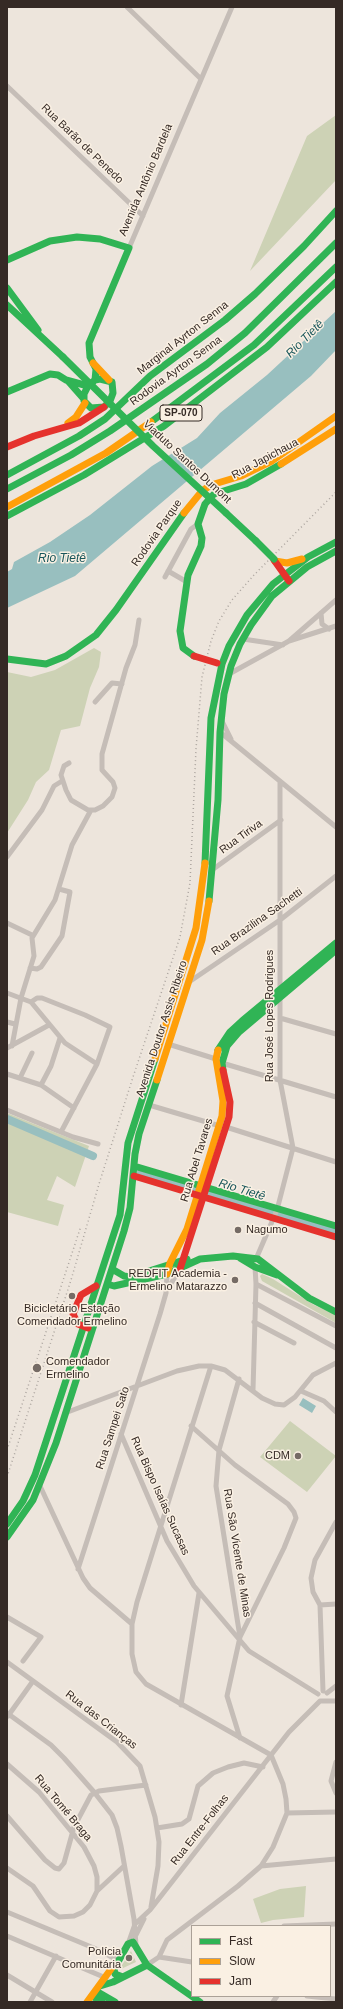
<!DOCTYPE html>
<html>
<head>
<meta charset="utf-8">
<style>
  body { margin:0 }
  #map { position:relative; width:343px; height:2009px; overflow:hidden; background:#ede5dc; font-family:Helvetica,sans-serif }
  canvas { display:block }
  .frame { position:absolute; inset:0; border:8px solid #352a25; pointer-events:none }
  .legend { position:absolute; left:191px; top:1925px; width:140px; height:72px; box-sizing:border-box; background:#faf0e3; border:1px solid #aba197; margin:0; padding:5px 7px; list-style:none; font-size:12px; color:#352a25 }
  .legend li { display:flex; align-items:center; gap:8px; height:20px }
  .legend b { width:20px; border:1px solid #aba197 }
</style>
</head>
<body>
<div id="map">
<canvas width="343" height="2009"></canvas>
<div class="frame"></div>
<ul class="legend">
<li><b style="height:5px;background:#30b455"></b>Fast</li>
<li><b style="height:5px;background:#ff9f0a"></b>Slow</li>
<li><b style="height:5px;background:#e5322d"></b>Jam</li>
</ul>
</div>
<script>
const ctx = document.querySelector('canvas').getContext('2d');
ctx.lineJoin = 'round';
function fillPath(path, color) { ctx.fillStyle = color; ctx.fill(path, 'evenodd'); }
const toPath = rows => new Path2D(rows.map(r => 'M' + r).join(''));
function trace(path, color, width, dash) { ctx.strokeStyle = color; ctx.lineWidth = width; ctx.lineCap = dash ? 'butt' : 'round'; ctx.setLineDash(dash || []); ctx.stroke(path); }
function label(font, color, halo, rows, align = 'center') {
  ctx.font = font + ' Helvetica,sans-serif'; ctx.lineWidth = 3; ctx.setLineDash([]); ctx.textBaseline = 'middle'; ctx.strokeStyle = halo; ctx.fillStyle = color; for (const [text, x, y, turn = 0] of rows) {
    ctx.save(); ctx.translate(x, y); ctx.rotate((+turn || 0) * Math.PI / 180); ctx.textAlign = isNaN(turn) ? turn : align; if (halo) ctx.strokeText(text, 0, 0); ctx.fillText(text, 0, 0); ctx.restore();
  }
}
fillPath(toPath([
  [336,115,336,180,250,271,307,136],
  [94,648,101,652,99,667,90,688,80,726,61,730,49,770,36,782,28,800,7,833,7,672,31,677,55,670],
  [7,1113,89,1146,75,1187,57,1176,47,1200,64,1205,58,1226,7,1212],
  [262,1274,273,1279,314,1305,336,1315,336,1323,262,1281,260,1276],
  [290,1421,336,1456,307,1492,260,1457],
  [306,1886,304,1917,273,1920,261,1923,253,1899,280,1889],
  [131,1951,136,1962,121,1969,122,1965]
]), '#cdd2b5');
fillPath(toPath([
  [336,311,336,350,311,376,75,576,7,608,7,572,12,569,14,562,50,542,90,515,152,466,197,438,220,413,267,375],
  [303,1398,316,1406,312,1413,299,1405]
]), '#98bfbf');
trace(toPath([
  [7,1119,93,1156],
  [141,1172,336,1231]
]), '#98bfbf', 8);
trace(toPath([
  [127,7,201,79],
  [7,86,143,216],
  [129,248,232,7],
  [168,571,187,582],
  [165,577,191,529,198,524],
  [321,613,322,624,329,629],
  [243,639,283,645],
  [289,641,336,600],
  [229,674,289,641,336,626],
  [95,702,112,683,122,684],
  [222,721,231,739],
  [220,732,336,827],
  [69,763,64,766,61,775,66,790,71,800,88,810,95,810,103,806,112,797,115,788,113,782,102,770,102,754,126,668,135,645,139,620],
  [7,857,42,810,54,786,62,781],
  [212,870,281,820],
  [7,923,32,935],
  [30,968,37,969,41,967,62,936,70,892,59,889],
  [189,982,280,920,336,876],
  [7,993,31,1002,65,1043,97,1064],
  [31,1002,37,998,42,998,85,1015,110,1027,97,1064,61,1132],
  [280,1018,336,1034],
  [7,1022,15,1024],
  [168,1044,216,1059],
  [12,1046,21,998,34,956,32,938,55,900,72,845,91,810],
  [7,1048,49,1025],
  [222,1063,336,1097],
  [7,1074,41,1085,74,1108],
  [20,1078,32,1053],
  [41,1085,51,1066,60,1038],
  [149,1105,220,1126],
  [7,1110,73,1137,98,1144],
  [226,1127,336,1162],
  [256,1259,277,1210,293,1148,280,1080,280,781],
  [256,1284,336,1326],
  [167,1290,180,1269],
  [255,1303,336,1348],
  [254,1322,294,1343],
  [239,1379,219,1450,216,1486,240,1637],
  [253,1390,256,1284,255,1267],
  [301,1391,324,1401,336,1412],
  [65,1413,177,1371,199,1366,211,1366,225,1370,262,1398,275,1404,284,1405,295,1397,313,1375,336,1363],
  [191,1426,235,1465,288,1504,294,1512,296,1518,284,1548,240,1637,227,1696,240,1738],
  [121,1434,167,1541,194,1586,249,1651,318,1694],
  [40,1486,83,1578,90,1588,132,1624],
  [78,1569,160,1314,166,1293,167,1274],
  [320,1605,336,1604],
  [7,1617,41,1637,23,1661],
  [7,1662,117,1742,140,1766,155,1817,159,1842,158,1866,151,1907],
  [323,1691,320,1605,313,1592,311,1578,315,1560,336,1522],
  [327,1693,336,1686],
  [181,1705,199,1593],
  [7,1713,51,1745,64,1758,94,1792,112,1815,117,1828,121,1846,134,1919,136,1945],
  [8,1716,33,1681],
  [336,1762,331,1781,336,1793],
  [7,1764,39,1792,84,1847,94,1866,97,1877,97,1891,90,1905,83,1912,74,1916,59,1917,50,1911,33,1886,7,1868],
  [287,1813,336,1812],
  [7,1816,45,1860,55,1868,59,1869,64,1863,74,1827,91,1795,99,1791,146,1785],
  [157,1828,182,1824,189,1819,198,1786,213,1773,228,1767,244,1763,263,1767],
  [261,1866,336,1859],
  [97,1891,124,1866],
  [7,1912,101,1951,117,1960],
  [284,1926,336,1924],
  [136,1935,144,1919],
  [7,1936,106,1978],
  [128,1944,135,1924,150,1910,289,1732,320,1701,336,1701],
  [159,1957,192,1962],
  [147,1965,159,1957,167,1940,238,1886,261,1866,273,1847,287,1813,286,1799,283,1784,271,1755,146,1684,136,1672,132,1654,132,1624,137,1602,211,1366],
  [7,1975,52,2002],
  [307,1996,336,1999],
  [30,2002,56,1956],
  [273,2002,277,1996]
]), '#c5bdb7', 5);
trace(toPath([
  [7,260,50,241,77,237,100,239,129,248,89,343,90,357,96,369,95,380],
  [7,288,38,330],
  [7,305,63,357],
  [100,379,112,382,113,393,110,401,104,407,91,408,84,401,84,394,88,386,95,380,100,379],
  [68,381,83,398],
  [7,392,50,374,58,375,66,380,88,386],
  [151,422,254,345,336,267],
  [7,475,79,436,105,419,150,376,225,320,255,294,304,246,336,211],
  [7,489,71,455,110,431,207,364,245,333,336,243],
  [226,513,256,541],
  [7,516,84,475,164,426,267,347,336,282],
  [194,656,183,648,180,631,188,575,201,546,202,538,198,524,205,504,214,494,246,484,281,464],
  [7,659,46,664,66,656,96,635,116,610,184,513],
  [205,863,211,718,222,664,229,646,247,615,273,584,308,557,336,542],
  [209,901,218,800,220,732,224,694,231,666,240,644,251,625,272,596,307,567,336,551],
  [218,1050,230,1032,242,1021,336,943],
  [223,1070,222,1063,227,1046,239,1032,336,950],
  [134,1166,336,1226],
  [240,1258,255,1267,277,1275],
  [112,1269,124,1276,130,1277,187,1259],
  [107,1284,114,1286,167,1274,200,1259,233,1256,258,1259,309,1298,336,1312],
  [7,1524,23,1501,35,1475,120,1215,128,1143,155,1059],
  [7,1537,33,1500,56,1443,124,1231,130,1208,135,1154,139,1134,157,1080],
  [123,1977,115,1974,114,1969,128,1944,133,1942,147,1965,200,2002],
  [100,1986,113,1982,147,1965],
  [96,1991,115,2002],
  [92,1996,102,2002]
]), '#30b455', 7);
trace(toPath([
  [93,363,109,380],
  [68,423,76,417,85,403],
  [281,464,336,429],
  [7,507,106,453,151,422],
  [184,513,202,491,211,485,241,476,272,461,336,416],
  [275,561,287,563,302,559],
  [155,1059,196,928,205,863],
  [157,1080,202,940,209,901],
  [167,1274,170,1263,187,1229,222,1116,223,1101,216,1059,218,1050],
  [87,2002,114,1965]
]), '#ff9f0a', 7);
trace(toPath([
  [7,447,34,436,79,423,104,407],
  [274,560,289,581],
  [134,1176,336,1237],
  [180,1269,229,1117,230,1102,223,1070],
  [88,1328,78,1324,73,1314,81,1295,96,1286]
]), '#e5322d', 7);
trace(toPath([
  [7,1450,81,1226],
  [7,1477,71,1280,99,1184,133,1077,180,937,190,883,196,749,202,677,211,641,219,621,232,600,254,575,336,492]
]), '#ada6a0', 1.5, [1, 3]);
trace(toPath([
  [63,357,153,446,226,513],
  [256,541,274,559]
]), '#30b455', 7);
trace(toPath([
  [194,656,217,663]
]), '#e5322d', 7);
for (const [x, y, r, color] of [
  [238,1230,4,"#756b65"],
  [235,1280,4,"#756b65"],
  [72,1296,4,"#756b65"],
  [37,1368,5,"#756b65"],
  [298,1456,4,"#756b65"],
  [129,1958,4,"#756b65"]
]) { const dot = new Path2D(); dot.arc(x, y, r, 0, 2 * Math.PI); ctx.fillStyle = color; ctx.fill(dot); trace(dot, '#faf0e3', 1.5); }
for (const [x, y, w] of [
  [181,413,42]
]) { const box = new Path2D(); box.roundRect(x - w / 2, y - 8, w, 16, 3); ctx.fillStyle = '#faf0e3'; ctx.fill(box); trace(box, '#352a25', 1); }
label('bold 10px', '#352a25', null, [
  ["SP-070",181,413]
]);
label('11px', '#352a25', '#faf0e3', [
  ["Rua Barão de Penedo",82,144,44],
  ["Avenida Antônio Bardela",146,180,-67],
  ["Marginal Ayrton Senna",183,338,-38],
  ["Rodovia Ayrton Senna",176,371,-36],
  ["Rua Japichaua",265,459,-28],
  ["Viaduto Santos Dumont",187,462,43],
  ["Rodovia Parque",157,533,-55],
  ["Rua Tiriva",241,837,-36],
  ["Rua Brazilina Sachetti",257,922,-35],
  ["Rua José Lopes Rodrigues",270,1016,-90],
  ["Avenida Doutor Assis Ribeiro",162,1029,-72],
  ["Rua Abel Tavares",197,1160,-73],
  ["Rua Sampei Sato",113,1428,-72],
  ["Rua Bispo Isaías Sucasas",160,1496,66],
  ["Rua São Vicente de Minas",237,1553,81],
  ["Rua das Crianças",101,1720,38],
  ["Rua Tomé Braga",63,1808,50],
  ["Rua Entre-Folhas",200,1830,-52]
]);
label('11px', '#352a25', '#faf0e3', [
  ["Nagumo",246,1230,"left"],
  ["REDFIT Academia -",227,1274],
  ["Ermelino Matarazzo",227,1287],
  ["Bicicletário Estação",72,1309,"center"],
  ["Comendador Ermelino",72,1322,"center"],
  ["Comendador",46,1362,"left"],
  ["Ermelino",46,1375,"left"],
  ["CDM",290,1456],
  ["Polícia",121,1952],
  ["Comunitária",121,1965]
], 'right');
label('italic 12px', '#17555a', '#faf0e3', [
  ["Rio Tietê",305,339,-45],
  ["Rio Tietê",62,559],
  ["Rio Tietê",242,1190,17]
]);
</script>
</body>
</html>
